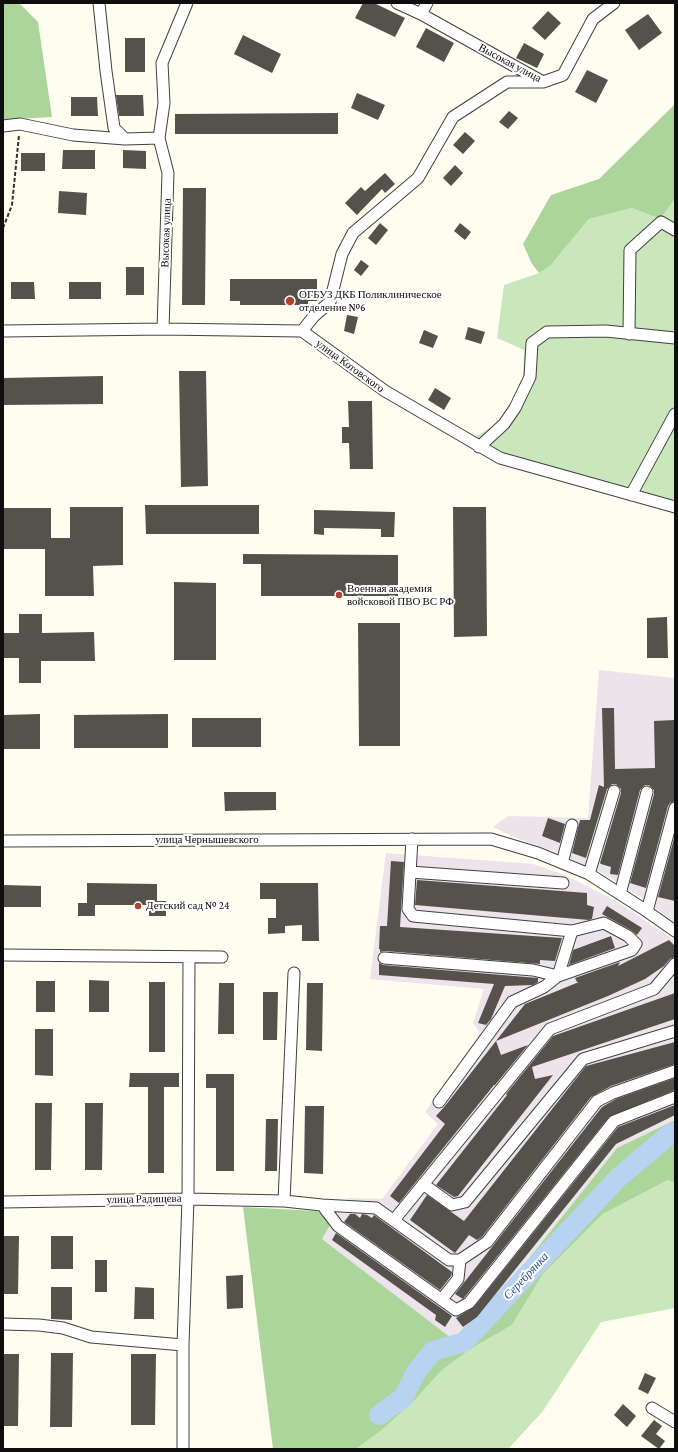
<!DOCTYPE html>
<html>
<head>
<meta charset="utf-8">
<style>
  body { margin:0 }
  #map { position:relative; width:678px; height:1452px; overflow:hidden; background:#fefdef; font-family:"Crimson Pro",serif }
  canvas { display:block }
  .frame { position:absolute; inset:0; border:4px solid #0e0e0e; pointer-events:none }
</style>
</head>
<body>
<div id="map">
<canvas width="678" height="1452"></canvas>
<div class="frame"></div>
</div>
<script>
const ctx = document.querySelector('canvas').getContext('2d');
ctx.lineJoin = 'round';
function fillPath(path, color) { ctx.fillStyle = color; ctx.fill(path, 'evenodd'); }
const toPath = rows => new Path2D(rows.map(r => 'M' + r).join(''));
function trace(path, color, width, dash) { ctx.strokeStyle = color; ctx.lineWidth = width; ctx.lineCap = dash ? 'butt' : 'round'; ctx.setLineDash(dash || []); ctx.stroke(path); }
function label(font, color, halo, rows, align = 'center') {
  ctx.font = font + ' "Crimson Pro",serif'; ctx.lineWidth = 4; ctx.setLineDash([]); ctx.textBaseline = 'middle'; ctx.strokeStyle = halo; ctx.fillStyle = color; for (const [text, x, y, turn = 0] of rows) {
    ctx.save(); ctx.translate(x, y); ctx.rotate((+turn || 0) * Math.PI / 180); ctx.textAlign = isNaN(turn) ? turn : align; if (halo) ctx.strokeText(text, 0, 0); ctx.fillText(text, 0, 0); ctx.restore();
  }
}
fillPath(toPath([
  [599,670,675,678,675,922,638,895,600,872,553,851,519,839,493,827,508,816,588,818],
  [386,853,533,864,567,876,618,902,675,941,675,1120,617,1148,475,1326,450,1338,322,1239,347,1198,382,1199,438,1124,425,1112,480,1033,473,1023,484,989,370,979]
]), '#ece3eb');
fillPath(toPath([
  [675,199,675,503,501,454,475,437,497,424,508,409,523,380,524,350,497,338,504,285,539,273,550,266,589,219,632,208,660,219],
  [668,1180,675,1183,675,1308,601,1322,543,1411,508,1449,356,1449,383,1429,413,1402,442,1370,469,1350,512,1325,543,1274,603,1214]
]), '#cae6bb');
fillPath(toPath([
  [3,3,19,3,38,22,52,117,3,120],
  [675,104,675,199,660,219,632,208,589,219,550,266,539,273,532,264,523,244,551,195,599,179],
  [675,1120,675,1183,668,1180,603,1214,543,1274,512,1325,469,1350,442,1370,413,1402,383,1429,356,1449,273,1449,243,1207,317,1211,332,1222,322,1239,451,1338,475,1326,617,1148]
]), '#acd59c');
trace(toPath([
  [379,1415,403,1398,416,1372,433,1351,464,1342,619,1177,669,1135,675,1132]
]), '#b8d2f1', 20);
fillPath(toPath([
  [363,3,374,3,405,18,395,37,355,18],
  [548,11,561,23,545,40,532,28],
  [648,14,662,33,639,50,625,30],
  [426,28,454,43,444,62,416,47],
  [243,35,281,54,272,73,234,54],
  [125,38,145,38,145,72,125,72],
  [524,43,544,54,537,68,516,58],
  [587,70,608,80,596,103,575,92],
  [357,93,385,105,378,120,351,108],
  [116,95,143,95,144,116,119,116],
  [71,97,97,97,98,116,71,116],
  [509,111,518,118,508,129,499,122],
  [338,113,338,134,175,134,175,114],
  [465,132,475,141,463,154,453,145],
  [63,150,95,150,95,169,62,169],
  [123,150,146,151,146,169,123,168],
  [21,153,45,153,45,171,21,171],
  [455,165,463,173,451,186,443,178],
  [385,173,395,184,385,193,382,189,357,215,345,203,361,187,365,191],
  [183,188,206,188,205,305,182,305],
  [59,191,87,193,86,215,58,213],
  [380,223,388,230,376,245,368,238],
  [460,223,471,232,465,240,454,231],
  [361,260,369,266,361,276,354,270],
  [126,267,144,267,144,295,126,295],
  [230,279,317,279,317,301,308,301,308,305,240,305,240,301,230,301],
  [11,282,34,282,35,299,11,299],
  [69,282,101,282,101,299,69,299],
  [347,315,358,317,354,334,344,331],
  [468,327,485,332,481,344,465,339],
  [424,330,438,336,433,348,419,343],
  [179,371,206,371,208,486,181,487],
  [103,376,103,404,3,405,3,378],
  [435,388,451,398,444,410,428,400],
  [348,401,372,401,373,469,350,469,349,443,342,443,342,427,349,427],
  [145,505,259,505,259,534,146,534],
  [70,507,123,507,123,565,93,566,94,596,45,596,45,549,3,549,3,508,51,508,51,538,70,538],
  [453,507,486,507,487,636,454,637],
  [314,510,395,512,394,537,381,537,381,529,324,528,324,535,314,534],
  [243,554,398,555,398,596,261,596,261,564,243,564],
  [174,582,216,583,216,660,174,660],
  [19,614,42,614,42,633,94,632,95,661,41,661,41,683,19,683,19,658,3,658,3,633,19,633],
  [667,617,668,658,647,658,647,618],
  [358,623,400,623,400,746,359,746],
  [602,708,614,708,615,769,655,768,654,721,674,720,675,801,670,803,668,806,646,888,630,883,654,794,654,790,649,785,645,785,640,790,618,875,610,874,611,867,601,864,600,863,621,793,621,789,616,784,612,784,607,789,586,858,572,853,580,820,590,820,599,785,604,787],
  [40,714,40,749,3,749,3,715],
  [168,714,168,748,74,748,74,715],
  [192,718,261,718,261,747,192,747],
  [224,792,276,792,276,810,225,811],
  [548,818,565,824,560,843,542,836],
  [675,835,675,901,658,897],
  [391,861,404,862,400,927,562,938,555,961,540,960,540,964,385,951,380,952,380,949,379,949,380,926,387,926],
  [417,880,587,893,587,905,594,907,592,919,589,920,415,905],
  [87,883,157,884,157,901,166,901,166,916,149,916,149,905,95,905,95,916,78,916,78,903,87,903],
  [260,883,318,883,319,941,302,941,302,925,285,926,285,933,268,934,268,918,276,918,276,899,260,899],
  [3,885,41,886,41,907,3,907],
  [607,906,642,928,637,935,631,930,602,914],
  [611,936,615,948,569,965,573,950],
  [669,940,675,946,675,957,670,959,664,966,645,979,608,996,496,1041,501,1055,528,1045,495,1085,494,1085,399,1203,390,1196,445,1124,436,1116,445,1106,525,1004,579,982,577,982,575,978,620,962,618,966],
  [379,963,383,965,538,978,538,982,533,985,505,986,491,1019,486,1025,478,1023,494,984,379,975],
  [89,980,109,981,109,1012,89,1012],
  [36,981,55,981,55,1012,36,1012],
  [149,982,165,982,165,1052,149,1052],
  [219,983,234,983,234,1034,218,1034],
  [307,983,323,983,322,1051,306,1050],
  [263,992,278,992,277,1040,263,1040],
  [675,993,675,1019,532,1067,535,1079,553,1075,458,1196,454,1197,436,1185,507,1095,506,1094,553,1036],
  [35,1029,53,1029,53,1076,35,1075],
  [675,1042,675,1064,611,1086,591,1097,482,1237,477,1240,469,1235,455,1253,410,1220,427,1195,464,1221,586,1066],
  [130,1073,179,1073,179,1087,164,1087,164,1173,148,1173,148,1087,129,1087],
  [206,1074,234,1074,234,1171,216,1171,216,1088,206,1088],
  [675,1078,675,1090,609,1117,464,1298,463,1299,455,1294,602,1107,616,1099],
  [35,1103,52,1103,51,1170,35,1170],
  [85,1103,103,1103,102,1170,85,1170],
  [675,1105,675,1115,616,1144,477,1317,463,1327,456,1318,474,1307,618,1127],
  [305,1106,324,1106,323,1174,304,1173],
  [266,1119,278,1119,277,1171,265,1171],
  [350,1214,355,1214,360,1218,362,1214,367,1215,372,1218,374,1215,452,1272,451,1276,440,1290,344,1222],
  [336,1233,452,1316,445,1327,435,1320,436,1315,332,1240],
  [3,1236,19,1236,18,1294,3,1294],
  [51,1236,73,1236,73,1269,51,1269],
  [95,1260,107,1260,107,1292,95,1292],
  [243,1275,243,1308,227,1309,226,1276],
  [51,1287,72,1287,72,1320,51,1319],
  [135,1287,154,1288,154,1319,134,1319],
  [51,1353,73,1353,72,1427,50,1427],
  [3,1354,19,1354,18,1426,3,1426],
  [131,1354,156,1354,155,1425,131,1425],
  [645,1373,656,1378,648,1394,638,1389],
  [623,1404,636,1416,627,1427,614,1415],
  [654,1420,662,1426,656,1434,665,1441,659,1449,641,1436]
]), '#55514b');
const minor = toPath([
  [99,3,106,71,114,128,125,139],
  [397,3,421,14,427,3],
  [421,14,543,82,563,75,593,19,614,3],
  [3,126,20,124,73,135,125,139,159,138],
  [163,329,168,173,159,138,164,103,162,63,187,3],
  [3,331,163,329,302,331,385,391,500,458,675,507],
  [302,331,314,316,330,302,342,254,353,233,418,178,453,117,507,82,543,82],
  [629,334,630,250,661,222,675,230],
  [479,447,504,424,515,408,530,377,532,343,547,332,606,331,675,338],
  [631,495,675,414],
  [412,839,408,909,413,916,572,931,604,923,628,936,636,944,632,950,558,976,544,987,512,1002,439,1102],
  [3,841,491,839,538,853,589,874,642,908,675,931],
  [562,863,572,825],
  [410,872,563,883],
  [589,874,614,791],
  [620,894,647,792],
  [647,911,675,808],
  [3,955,222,957],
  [384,958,533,970,558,976,572,931],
  [423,1184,452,1205,465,1202,583,1059,675,1031],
  [284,1201,294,973],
  [3,1202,188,1199,284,1201,322,1205,338,1226,456,1310,469,1303,614,1121,675,1097],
  [322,1205,376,1208,449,1260,460,1260,487,1242,597,1101,613,1093,675,1071],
  [394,1220,550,1029,654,989,675,964],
  [442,1299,458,1279,460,1260],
  [3,1324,39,1325,63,1328,91,1337,183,1345],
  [652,1408,675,1422],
  [183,1449,183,1345,188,1199,189,957]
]);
trace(minor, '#414141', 13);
trace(toPath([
  [3,228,12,205,19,135]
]), '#303030', 2, [4, 2]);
trace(minor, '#fff', 11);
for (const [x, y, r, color] of [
  [290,301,5,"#b34030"],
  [339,595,4,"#b34030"],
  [138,906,4,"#b34030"]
]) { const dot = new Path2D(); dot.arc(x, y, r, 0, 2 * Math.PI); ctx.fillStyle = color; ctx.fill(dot); trace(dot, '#fff', 1.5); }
label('11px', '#0e0e0e', '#fff', [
  ["Высокая улица",510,63,28],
  ["Высокая улица",166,233,-88],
  ["улица Котовского",350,366,36],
  ["улица Чернышевского",207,840],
  ["улица Радищева",144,1199,-1]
]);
label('11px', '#0e0e0e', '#fff', [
  ["ОГБУЗ ДКБ Поликлиническое",299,295],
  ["отделение №6",299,308],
  ["Военная академия",347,589],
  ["войсковой ПВО ВС РФ",347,602],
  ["Детский сад № 24",146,906]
], 'left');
label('italic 12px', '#204e96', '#fff', [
  ["Серебрянка",526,1276,-47]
]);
</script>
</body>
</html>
